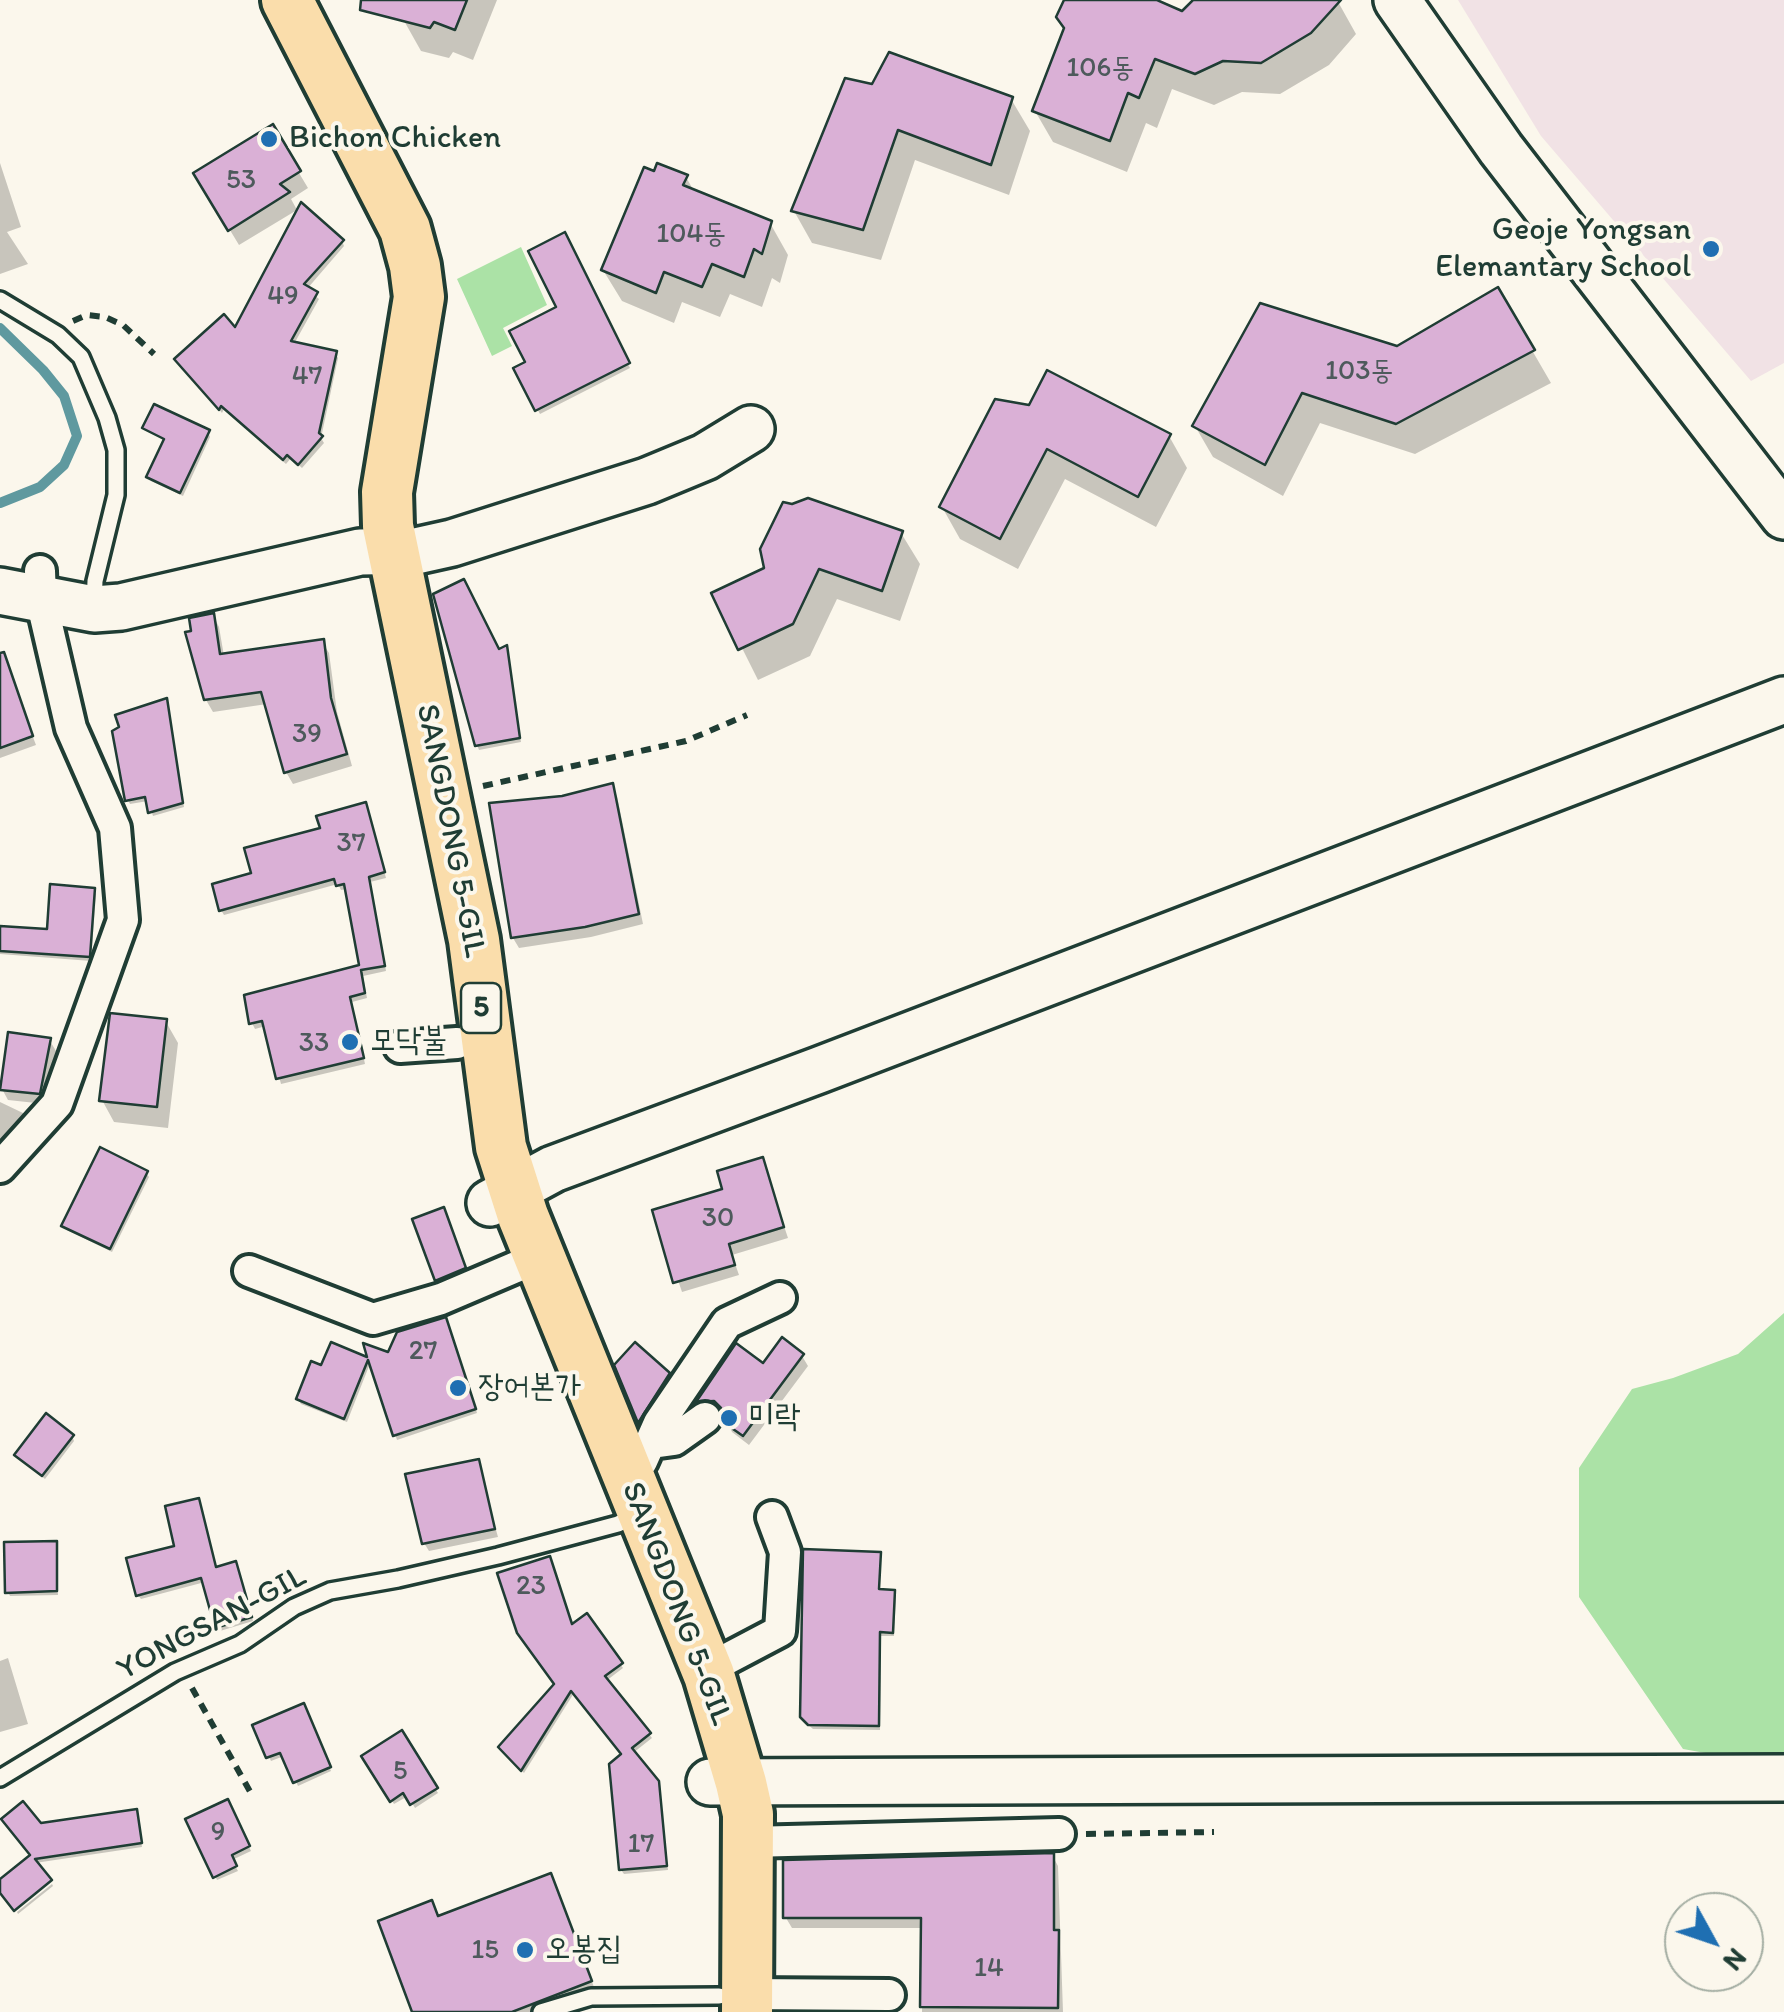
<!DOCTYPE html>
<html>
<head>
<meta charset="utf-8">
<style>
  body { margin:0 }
  #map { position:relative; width:1784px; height:2012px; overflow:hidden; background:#fbf7ec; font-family:Itim,sans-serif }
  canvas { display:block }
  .north { position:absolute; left:1664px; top:1892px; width:100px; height:100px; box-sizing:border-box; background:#fbf7ec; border:2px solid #a3ada2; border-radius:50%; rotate:130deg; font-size:28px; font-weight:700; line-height:40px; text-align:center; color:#1f3d34 }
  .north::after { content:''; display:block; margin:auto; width:35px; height:45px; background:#1f6fb2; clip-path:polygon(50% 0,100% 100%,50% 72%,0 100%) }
</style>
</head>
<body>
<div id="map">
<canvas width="1784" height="2012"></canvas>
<div class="north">N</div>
</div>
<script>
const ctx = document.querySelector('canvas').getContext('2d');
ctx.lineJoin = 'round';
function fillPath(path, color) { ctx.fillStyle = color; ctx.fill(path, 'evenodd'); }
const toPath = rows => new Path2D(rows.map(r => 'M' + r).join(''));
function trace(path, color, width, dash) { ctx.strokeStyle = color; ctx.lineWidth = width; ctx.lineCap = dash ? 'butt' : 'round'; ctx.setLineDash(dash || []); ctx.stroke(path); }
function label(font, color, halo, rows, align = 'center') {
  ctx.font = font + ' Itim,"Poor Story",sans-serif'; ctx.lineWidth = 8; ctx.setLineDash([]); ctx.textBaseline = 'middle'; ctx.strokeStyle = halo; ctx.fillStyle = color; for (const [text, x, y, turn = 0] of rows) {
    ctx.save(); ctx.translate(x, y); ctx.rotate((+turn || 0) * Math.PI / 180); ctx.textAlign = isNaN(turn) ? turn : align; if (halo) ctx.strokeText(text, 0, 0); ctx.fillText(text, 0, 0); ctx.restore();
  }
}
fillPath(toPath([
  [1458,0,1784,0,1784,363,1751,381,1541,136]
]), '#f1e2e5');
fillPath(toPath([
  [521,247,547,305,503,328,512,346,492,356,457,279],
  [1784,1313,1784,1767,1683,1749,1579,1597,1579,1468,1632,1389,1673,1378,1738,1354]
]), '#abe2a6');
fillPath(toPath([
  [399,0,497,0,473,60,453,52,449,58,421,51,403,19],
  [1066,0,1151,0,1182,14,1197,0,1337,0,1356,34,1329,65,1280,94,1242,92,1214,105,1172,89,1157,128,1146,123,1127,172,1053,142,1035,111,1066,29],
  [873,87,1011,99,1030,131,1009,195,915,160,881,260,812,243,794,211],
  [272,128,308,188,291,199,297,210,239,245,196,174],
  [0,163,21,227,7,232,28,264,0,274],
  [686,177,695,193,770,223,788,255,780,283,772,278,762,307,730,294,720,317,682,302,674,323,622,301,603,270],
  [564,235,630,368,540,414,516,369,528,363,559,309],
  [342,241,344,246,307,289,319,299,294,344,335,353,338,358,321,438,324,443,302,468,291,458,286,464,224,409,222,413,180,364,235,331],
  [1497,290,1551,383,1415,454,1320,423,1283,496,1213,457,1195,426,1397,349],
  [996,402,1169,436,1187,468,1156,527,1065,479,1018,569,960,539,942,507],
  [145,428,208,432,210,437,183,496,151,481,149,477,166,441],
  [901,533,920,564,900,621,837,599,810,656,758,680,715,594],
  [213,615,219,627,224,656,322,642,329,653,337,712,352,766,293,784,286,772,267,704,213,712,206,700],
  [506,648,521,742,479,750,477,745,498,652],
  [15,690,36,745,0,758,0,695],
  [166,701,184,807,153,816,148,801,130,804,128,800],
  [612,786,617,796,643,924,591,937,519,948,513,938],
  [368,811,386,878,370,882,386,971,363,976,367,998,352,1002,365,1064,281,1084,266,1026,255,1029,252,1023,362,967,347,889,341,890,338,884,224,915,221,910,254,875,323,830],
  [94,890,96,894,91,961,0,954,0,928,49,932],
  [166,1022,178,1043,168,1128,114,1122,102,1100],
  [50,1041,56,1051,45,1104,8,1100,2,1089],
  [0,1102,23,1113,29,1123,0,1155],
  [762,1160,788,1238,732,1255,739,1275,682,1292,655,1212,726,1191],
  [146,1173,149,1177,112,1252,67,1230,64,1226],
  [445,1215,466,1273,439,1284,415,1221],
  [448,1324,477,1413,397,1440,367,1347,389,1355],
  [332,1345,371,1361,347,1422,301,1404,298,1399,322,1368],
  [737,1347,764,1366,802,1356,808,1366,749,1445,732,1432,722,1411,705,1411,699,1402],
  [617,1365,668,1375,671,1379,642,1424],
  [72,1436,74,1441,45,1479,17,1455],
  [477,1462,498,1537,429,1551,424,1543],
  [55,1544,58,1595,10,1596,8,1592],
  [879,1555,880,1591,894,1592,896,1596,894,1636,881,1636,880,1730,813,1729,805,1722],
  [238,1568,253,1621,220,1631,205,1582,141,1599,138,1595,216,1569],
  [587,1617,623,1668,606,1681,652,1738,633,1753,660,1788,668,1870,624,1874,621,1870,624,1755,574,1693,524,1773,504,1752,556,1685,572,1628],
  [8,1658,28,1724,0,1732,0,1661],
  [305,1710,331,1771,298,1786,284,1756,271,1761,255,1727],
  [401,1734,438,1793,415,1808,408,1796,394,1804,365,1757],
  [227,1802,251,1851,232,1860,238,1871,217,1880,189,1820],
  [136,1812,142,1847,35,1863,0,1891,0,1883,32,1856,40,1826],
  [1052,1855,1058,1866,1063,2012,922,2012,923,1928,792,1928,786,1918],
  [550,1876,596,1992,543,2012,415,2012,439,1919],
  [52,1884,53,1886,18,1914,17,1912]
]), '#0003');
trace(toPath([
  [0,328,43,370,64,396,77,436,64,465,40,487,0,503]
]), '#5f999f', 10);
const building = toPath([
  [361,0,467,0,455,30,434,22,430,28,360,10,361,0],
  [1064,0,1157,0,1182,11,1193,0,1341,0,1311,33,1261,63,1223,61,1195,74,1155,59,1139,98,1128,93,1110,141,1032,111,1064,28,1056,17,1064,0],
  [889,52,1013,97,991,165,898,130,863,230,791,211,845,78,872,84,889,52],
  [273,124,301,171,280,184,290,192,228,231,193,173,273,124],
  [657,163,688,175,683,185,772,221,762,254,754,249,744,277,712,264,702,287,664,272,656,293,601,270,644,167,654,171,657,163],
  [301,202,344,240,304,284,318,292,291,341,337,351,319,433,323,436,298,465,287,455,283,460,221,406,219,410,174,359,224,314,235,327,301,202],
  [565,232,630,363,535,411,513,368,525,362,509,331,556,307,528,251,565,232],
  [1498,287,1535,350,1396,424,1302,393,1265,465,1192,426,1260,303,1397,346,1498,287],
  [1047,370,1171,434,1138,497,1047,449,1000,539,939,507,995,399,1029,405,1047,370],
  [154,404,210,430,180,493,146,477,164,439,142,428,154,404],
  [808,498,903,531,882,591,819,569,793,624,738,650,711,593,764,568,760,549,783,502,792,504,808,498],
  [464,579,499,649,507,645,520,738,475,746,433,594,464,579],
  [214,613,220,654,324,639,331,698,347,754,284,773,261,692,204,700,185,632,191,631,189,618,214,613],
  [4,652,33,736,0,748,0,653,4,652],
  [167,698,183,803,148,813,145,797,125,801,112,731,119,727,115,715,167,698],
  [613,783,639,914,585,927,511,938,489,803,562,796,613,783],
  [366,802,385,872,369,877,385,966,361,970,365,993,350,997,364,1058,276,1079,262,1021,249,1024,244,995,359,965,344,884,336,886,334,879,219,911,212,884,251,873,244,848,320,828,316,816,366,802],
  [50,884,95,888,90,957,0,951,0,926,47,929,50,884],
  [110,1013,167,1019,157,1107,99,1101,110,1013],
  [8,1032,51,1038,40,1094,0,1090,8,1032],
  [100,1147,148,1171,110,1249,61,1226,100,1147],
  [763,1157,784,1227,729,1244,735,1265,673,1283,652,1210,722,1189,717,1171,763,1157],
  [444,1207,466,1268,435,1281,412,1219,444,1207],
  [446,1317,476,1409,393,1436,368,1360,344,1419,296,1399,311,1361,321,1365,331,1342,367,1357,363,1343,388,1352,397,1332,446,1317],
  [782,1337,804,1354,743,1436,723,1422,721,1408,714,1401,696,1402,736,1343,763,1363,782,1337],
  [635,1342,670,1373,638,1423,614,1365,635,1342],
  [46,1413,74,1435,42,1476,14,1455,46,1413],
  [479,1459,495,1529,422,1544,405,1474,479,1459],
  [199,1498,216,1567,236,1561,252,1617,215,1628,201,1578,136,1596,126,1558,174,1546,165,1506,199,1498],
  [57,1541,57,1591,5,1593,4,1542,57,1541],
  [803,1549,881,1552,879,1589,895,1590,893,1633,880,1632,879,1726,808,1725,800,1717,803,1549],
  [550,1556,572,1624,587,1613,623,1663,605,1676,651,1733,632,1748,659,1781,667,1866,619,1870,609,1764,621,1754,571,1691,521,1771,498,1747,554,1684,517,1633,497,1573,550,1556],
  [304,1703,331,1767,293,1783,280,1753,266,1758,252,1725,304,1703],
  [402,1730,438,1788,410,1805,403,1793,390,1802,361,1756,402,1730],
  [228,1799,250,1846,232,1855,237,1866,213,1878,185,1819,228,1799],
  [23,1801,41,1823,137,1809,142,1843,35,1859,52,1880,14,1911,0,1893,0,1879,30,1855,1,1819,23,1801],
  [1054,1853,1054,1930,1059,1930,1058,2008,920,2007,921,1918,783,1918,783,1860,1054,1853],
  [551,1873,592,1981,512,2012,412,2012,378,1921,432,1900,438,1916,551,1873]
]);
fillPath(building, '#dab0d6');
trace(building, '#1f3d34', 2.5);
const lane = toPath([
  [0,300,58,335,81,357,107,418,116,450,116,495,95,581,94,604],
  [0,1778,175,1672,240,1644,294,1607,330,1591,398,1579,498,1556,618,1524,636,1515],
  [541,2012,591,1997,719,1996]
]);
const street = toPath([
  [400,1047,457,1043],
  [0,1167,57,1104,123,920,115,828,71,728,41,599,40,571],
  [249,1271,373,1319,441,1299,516,1267],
  [652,1443,674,1440,705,1418],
  [624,1469,642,1461,659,1423,727,1323,780,1298],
  [706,1670,780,1631,785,1552,772,1517],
  [749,1842,1059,1834],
  [746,1994,889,1995]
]);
const secondary = toPath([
  [1397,0,1501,149,1784,516],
  [0,591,94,609,121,607,360,552,416,551,452,543,647,481,705,457,751,429],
  [490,1203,553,1169,819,1070,1784,700],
  [710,1782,1784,1778]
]);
const primary = toPath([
  [287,0,405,229,415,266,419,297,387,492,388,526,474,940,501,1147,523,1216,709,1675,741,1783,748,1814,747,2012]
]);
trace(lane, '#1f3d34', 22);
trace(street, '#1f3d34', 38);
trace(secondary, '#1f3d34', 52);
trace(primary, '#1f3d34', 58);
trace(toPath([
  [73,321,87,315,105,317,123,325,154,354],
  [483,786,686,741,747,715],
  [192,1688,252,1795],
  [1086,1834,1214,1832]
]), '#1f3d34', 6, [10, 8]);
trace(lane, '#fbf7ec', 15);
trace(street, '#fbf7ec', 30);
trace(secondary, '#fbf7ec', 45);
trace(primary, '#faddab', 50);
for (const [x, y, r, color] of [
  [269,139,10,"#1f6fb2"],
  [1711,249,10,"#1f6fb2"],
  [350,1042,10,"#1f6fb2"],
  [458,1388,10,"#1f6fb2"],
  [729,1418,10,"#1f6fb2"],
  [525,1950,10,"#1f6fb2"]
]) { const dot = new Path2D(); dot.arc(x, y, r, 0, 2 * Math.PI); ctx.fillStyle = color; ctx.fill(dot); trace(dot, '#fbf7ec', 4); }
label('28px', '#4e5a5c', null, [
  ["106동",1100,69],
  ["53",241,181],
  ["104동",691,235],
  ["49",283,297],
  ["103동",1359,372],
  ["47",307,377],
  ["39",307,735],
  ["37",351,844],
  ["33",314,1044],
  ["30",718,1219],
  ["27",423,1352],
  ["23",531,1587],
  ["5",400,1772],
  ["9",218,1833],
  ["17",641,1845],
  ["15",485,1951],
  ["14",989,1969]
]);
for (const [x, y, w] of [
  [481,1008,40]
]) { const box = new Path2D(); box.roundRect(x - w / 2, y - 25, w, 50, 8); ctx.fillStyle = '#fbf7ec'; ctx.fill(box); trace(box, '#1f3d34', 2.5); }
label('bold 30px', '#1f3d34', null, [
  ["5",481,1008]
]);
label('32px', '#1f3d34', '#fbf7ec', [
  ["Bichon Chicken",289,139],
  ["Geoje Yongsan",1691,231,"right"],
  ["Elemantary School",1691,268,"right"],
  ["모닥불",370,1042],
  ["장어본가",478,1388],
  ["미락",749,1418],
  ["오봉집",545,1950]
], 'left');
label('32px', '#1f3d34', '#fbf7ec', [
  ["SANGDONG 5-GIL",450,831,79],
  ["SANGDONG 5-GIL",676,1604,69],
  ["YONGSAN-GIL",212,1624,-28]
]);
</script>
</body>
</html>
